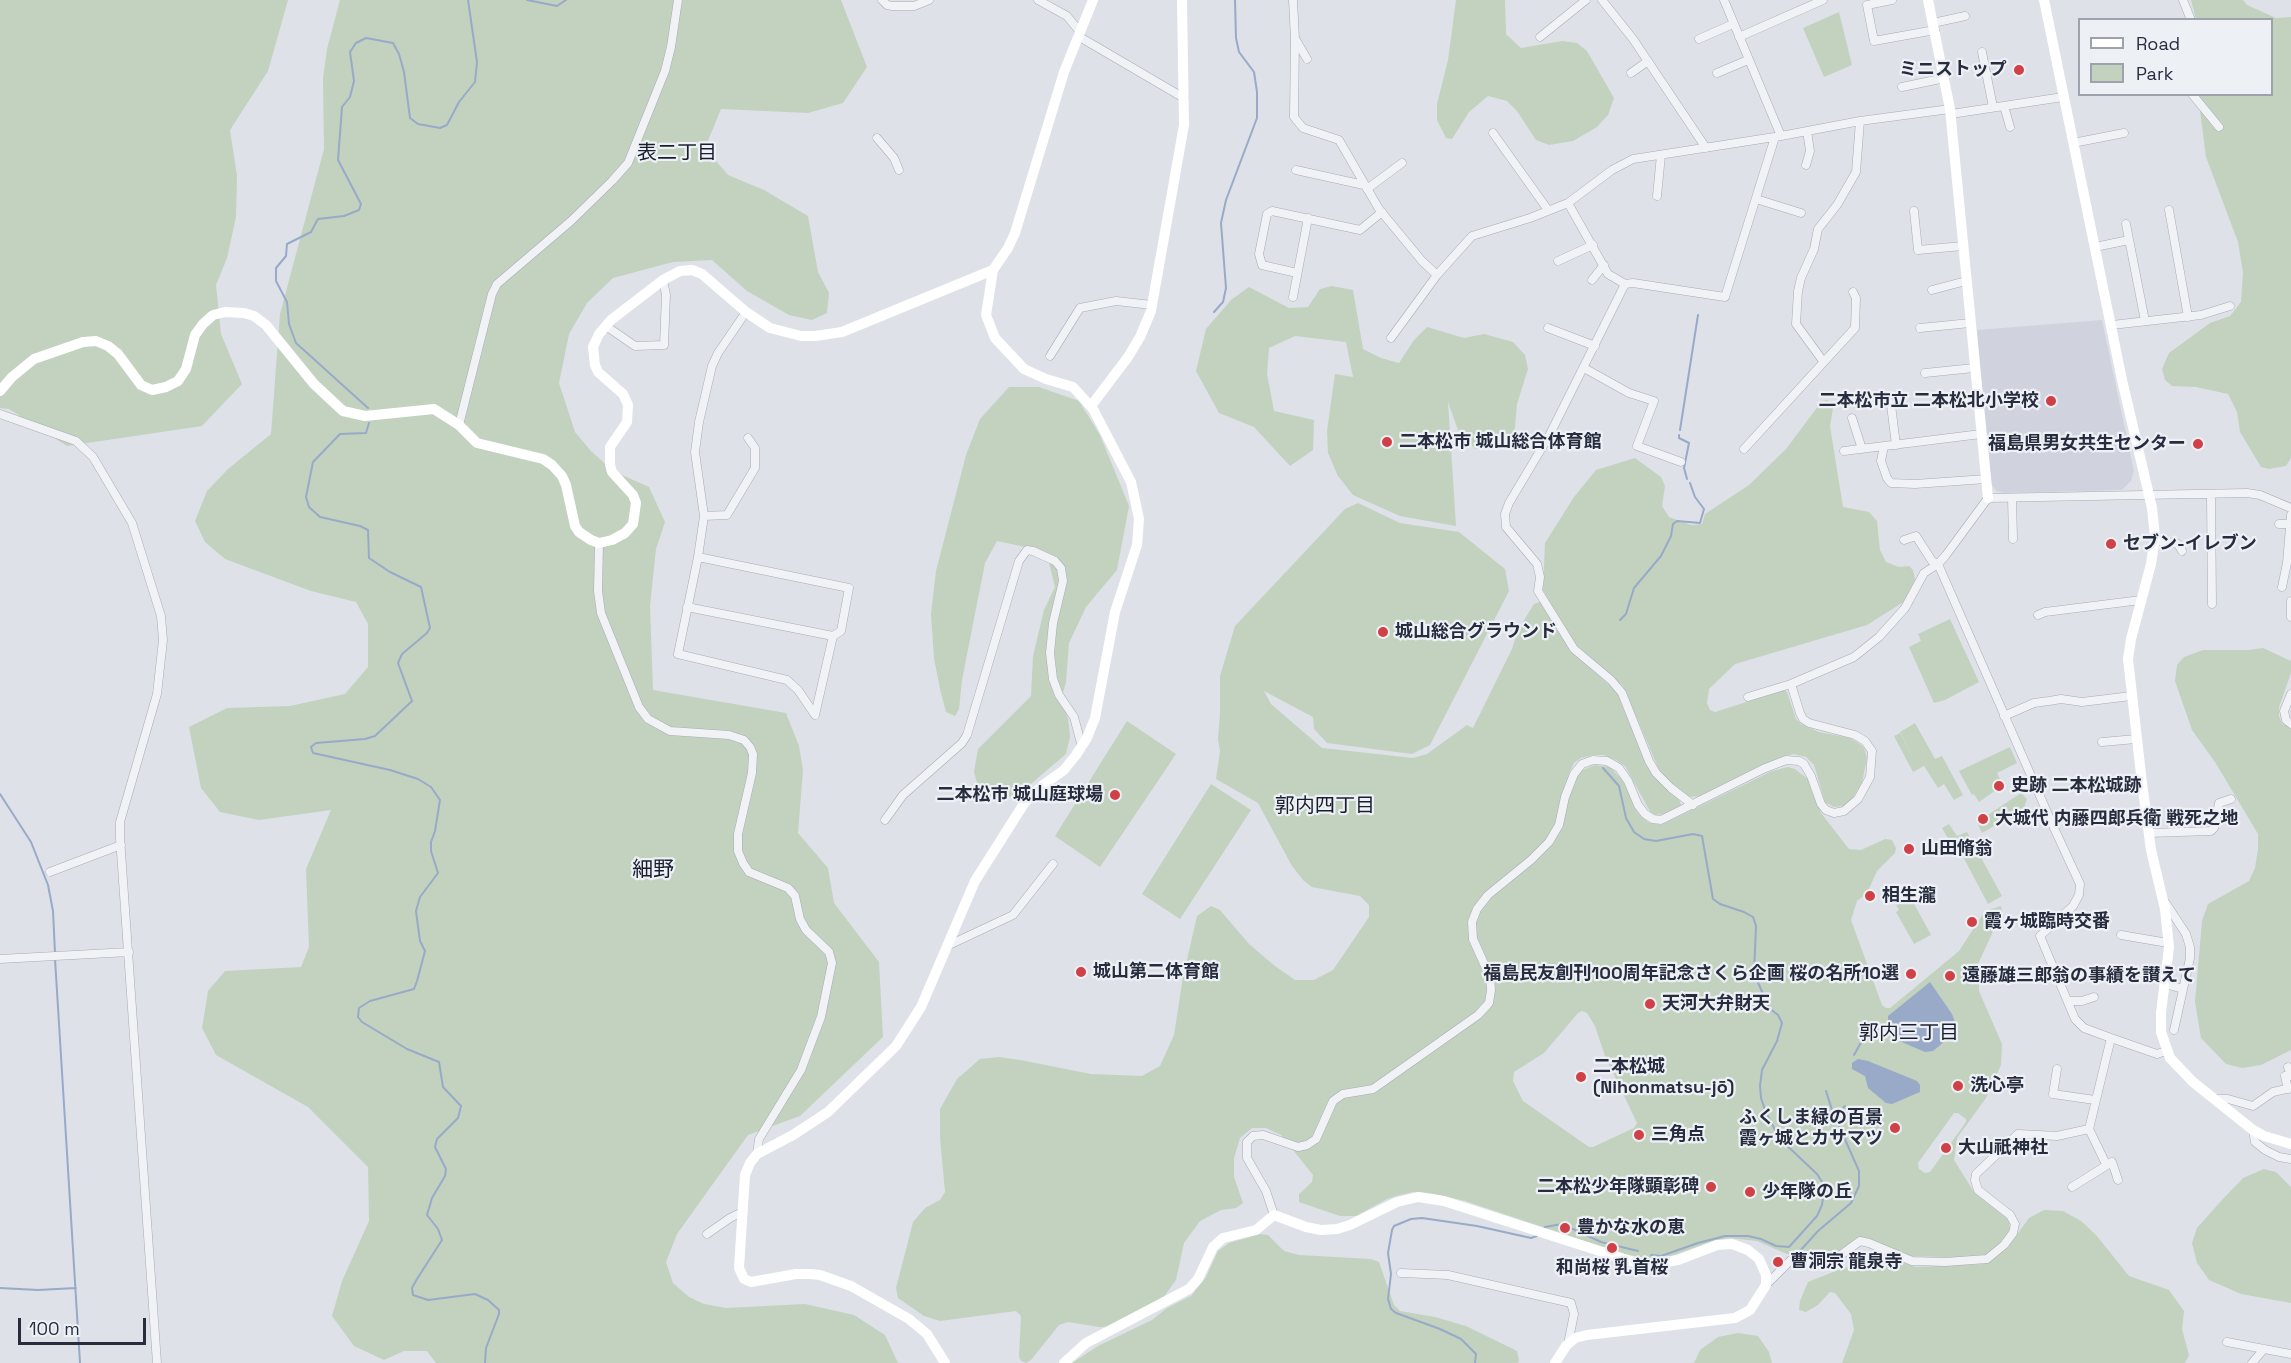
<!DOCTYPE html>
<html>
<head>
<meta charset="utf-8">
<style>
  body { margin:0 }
  #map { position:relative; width:2291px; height:1363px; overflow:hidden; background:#dee1e8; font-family:"Space Grotesk",sans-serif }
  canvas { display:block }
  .legend { position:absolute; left:2078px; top:18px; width:195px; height:78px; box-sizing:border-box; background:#edf0f5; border:2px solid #9ea2ac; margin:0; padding:8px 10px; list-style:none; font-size:18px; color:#272d3f }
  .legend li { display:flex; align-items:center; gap:12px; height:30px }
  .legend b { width:30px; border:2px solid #9ea2ac }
  .scale { position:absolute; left:18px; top:1318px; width:128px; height:27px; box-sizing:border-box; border:3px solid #272d3f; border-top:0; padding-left:8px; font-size:18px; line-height:21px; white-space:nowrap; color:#272d3f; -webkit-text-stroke:4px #edf0f5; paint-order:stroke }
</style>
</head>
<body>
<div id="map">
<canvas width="2291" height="1363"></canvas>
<ul class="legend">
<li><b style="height:8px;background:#fff"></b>Road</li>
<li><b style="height:16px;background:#c2d2bf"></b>Park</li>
</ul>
<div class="scale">100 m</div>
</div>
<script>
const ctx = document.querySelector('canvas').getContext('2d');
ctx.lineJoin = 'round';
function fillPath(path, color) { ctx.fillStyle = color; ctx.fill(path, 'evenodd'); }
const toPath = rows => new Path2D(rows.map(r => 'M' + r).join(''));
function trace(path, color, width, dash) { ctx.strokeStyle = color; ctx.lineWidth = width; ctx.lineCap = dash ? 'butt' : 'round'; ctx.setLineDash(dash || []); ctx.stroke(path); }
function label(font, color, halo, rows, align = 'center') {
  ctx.font = font + ' "Space Grotesk","Noto Sans JP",sans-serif'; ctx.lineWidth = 4.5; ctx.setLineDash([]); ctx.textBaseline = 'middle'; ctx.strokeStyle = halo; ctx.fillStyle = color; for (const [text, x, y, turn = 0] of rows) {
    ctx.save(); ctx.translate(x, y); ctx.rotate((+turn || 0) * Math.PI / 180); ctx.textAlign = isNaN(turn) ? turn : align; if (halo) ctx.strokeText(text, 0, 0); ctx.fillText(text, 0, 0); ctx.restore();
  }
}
fillPath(toPath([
  [2102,320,2134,471,2131,481,2122,490,2005,493,1996,491,1990,482,1977,330]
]), '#d0d3dd');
fillPath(toPath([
  [0,0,288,0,268,71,230,130,237,176,236,217,227,258,216,285,221,334,242,384,202,426,67,446,9,409,0,408],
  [340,0,841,0,867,67,843,103,808,113,721,109,705,148,728,175,764,190,808,216,818,272,829,293,827,313,812,320,789,315,747,291,712,260,673,262,613,278,587,303,569,334,559,383,575,432,591,451,613,471,649,487,665,522,656,549,650,606,653,690,786,713,799,746,803,770,798,833,828,868,834,903,879,962,883,1037,800,1116,748,1135,677,1234,666,1262,673,1283,689,1297,704,1304,726,1308,805,1304,854,1315,885,1335,898,1363,436,1363,427,1351,404,1351,384,1360,354,1346,332,1316,342,1281,369,1221,368,1167,308,1107,216,1055,202,1028,208,991,225,971,301,967,309,947,306,869,331,810,259,820,220,812,201,788,189,727,227,708,290,706,345,694,368,667,368,624,356,602,311,591,225,559,205,542,195,521,207,491,228,469,271,434,280,314,324,149,323,78,327,49],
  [1456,0,1505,0,1506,34,1521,48,1562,41,1577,43,1587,51,1614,98,1608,115,1597,127,1573,141,1549,145,1536,140,1517,111,1507,101,1488,96,1469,112,1452,139,1446,138,1437,120,1437,104,1448,60],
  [2191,0,2243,0,2247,5,2276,18,2291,17,2291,458,2286,466,2269,469,2261,467,2240,432,2237,412,2228,394,2196,387,2172,386,2165,380,2162,369,2169,353,2210,323,2230,316,2241,302,2243,272,2238,242,2206,157,2198,95,2272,94,2272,20,2196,19],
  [1839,12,1852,65,1824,77,1803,28],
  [1332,286,1353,290,1363,349,1381,358,1399,363,1414,340,1427,327,1464,338,1484,334,1513,342,1525,355,1528,369,1517,404,1514,438,1501,445,1475,449,1458,430,1448,402,1456,526,1400,516,1353,495,1338,476,1328,453,1327,431,1335,374,1353,377,1346,342,1295,336,1269,348,1267,374,1274,411,1314,420,1313,450,1290,466,1254,427,1219,413,1196,371,1206,329,1231,300,1249,287,1289,308,1308,307,1320,289],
  [1009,387,1039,387,1079,401,1100,435,1129,506,1117,570,1086,607,1069,643,1066,682,1061,700,1068,718,1070,737,1066,754,1019,794,994,801,979,790,974,772,978,749,1031,696,1033,656,1044,610,1055,587,1047,555,1030,548,997,541,985,563,962,680,959,709,955,716,946,712,940,689,934,658,931,614,936,571,966,455,980,419],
  [1827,400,1831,402,1833,408,1830,426,1843,507,1869,512,1877,521,1880,550,1886,562,1899,567,1909,566,1913,570,1915,579,1905,601,1867,625,1735,664,1709,689,1707,703,1710,710,1715,712,1784,690,1787,692,1796,719,1801,724,1819,732,1850,738,1860,744,1864,748,1867,758,1862,783,1852,799,1844,806,1834,807,1825,802,1814,765,1806,757,1794,754,1784,756,1753,770,1702,796,1690,797,1681,792,1660,772,1623,686,1573,642,1543,590,1545,543,1574,497,1596,470,1635,458,1661,477,1665,486,1662,506,1669,517,1691,525,1702,524,1705,514,1749,485,1786,449,1822,401],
  [1358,503,1400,523,1459,532,1505,569,1509,591,1430,745,1412,754,1327,743,1314,729,1313,717,1264,691,1271,704,1322,748,1413,758,1427,754,1467,725,1473,728,1512,649,1518,630,1534,604,1540,602,1572,652,1617,692,1647,766,1657,779,1679,799,1681,805,1678,809,1665,814,1652,815,1625,766,1616,760,1604,755,1593,755,1581,758,1574,763,1568,776,1595,765,1610,767,1623,781,1638,813,1648,822,1661,825,1772,771,1788,767,1795,769,1809,780,1821,813,1849,849,1861,850,1885,839,1892,840,1896,848,1895,853,1877,871,1867,893,1857,901,1851,920,1882,1005,1886,1008,1890,1008,1959,951,1985,911,2001,906,2002,912,1978,964,1979,991,2002,1044,2001,1065,1986,1098,1957,1138,1954,1160,1974,1192,2009,1220,2010,1231,2003,1241,1986,1256,1978,1258,1905,1256,1864,1238,1857,1238,1831,1257,1806,1260,1794,1257,1757,1241,1729,1238,1713,1241,1674,1255,1659,1259,1644,1258,1620,1253,1465,1201,1429,1193,1413,1192,1400,1195,1387,1199,1356,1216,1340,1216,1299,1202,1299,1194,1312,1182,1313,1175,1281,1135,1266,1128,1252,1128,1240,1138,1234,1158,1234,1177,1243,1203,1236,1208,1221,1210,1200,1221,1184,1243,1176,1280,1163,1298,1108,1327,1099,1327,1068,1322,1059,1325,1031,1360,1026,1363,1021,1361,1019,1357,1021,1316,1016,1311,940,1321,924,1316,898,1298,896,1288,913,1222,925,1208,940,1200,945,1192,940,1138,940,1109,957,1079,980,1059,999,1057,1020,1060,1091,1074,1142,1076,1160,1066,1174,1035,1183,977,1197,916,1211,906,1220,910,1249,944,1275,966,1295,980,1314,980,1333,970,1369,917,1369,905,1360,896,1312,887,1303,880,1292,866,1258,803,1216,779,1220,751,1218,739,1220,714,1220,676,1235,626,1345,509],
  [1582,1011,1587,1013,1595,1026,1605,1056,1637,1123,1634,1128,1593,1147,1589,1147,1523,1101,1513,1081,1514,1072,1544,1053,1578,1013],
  [1954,1113,1958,1113,1966,1119,1966,1122,1930,1172,1925,1173,1919,1169,1918,1163],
  [1950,619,1979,682,1945,700,1934,703,1909,647,1921,641,1918,634],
  [2263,648,2291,661,2291,673,2279,707,2279,716,2282,724,2291,727,2291,1050,2261,1065,2242,1068,2226,1064,2201,1038,2195,1002,2202,921,2208,904,2249,881,2255,868,2258,849,2258,834,2215,762,2192,730,2175,681,2177,665,2184,657,2203,650,2249,650],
  [1127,721,1176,754,1100,867,1055,836],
  [1915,723,1935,759,1942,756,1963,795,1954,800,1944,784,1938,788,1924,766,1913,772,1894,736,1900,733,1916,763,1900,732],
  [2010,747,2017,763,1997,773,2003,785,1979,802,1974,794,1972,795,1959,771],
  [1211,784,1251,810,1180,919,1142,894],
  [2021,793,2027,799,2024,808,1982,833,1977,822],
  [1949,824,1957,836,1967,832,2002,896,1988,904,1959,849,1955,851,1942,828],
  [1911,898,1931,935,1914,944,1896,912,1899,910,1896,905],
  [2264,1169,2276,1172,2291,1187,2291,1303,2241,1294,2209,1280,2197,1263,2192,1243,2197,1228,2222,1200,2243,1178],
  [2044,1210,2063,1211,2081,1221,2096,1235,2129,1276,2169,1290,2184,1311,2182,1329,2189,1355,2185,1363,1842,1363,1854,1330,1851,1314,1835,1293,1830,1292,1818,1305,1806,1312,1799,1310,1800,1301,1808,1282,1843,1268,1895,1259,1915,1267,1984,1264,2008,1247,2029,1218],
  [1260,1234,1268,1235,1284,1251,1299,1255,1371,1259,1379,1262,1394,1305,1400,1311,1435,1317,1466,1326,1517,1351,1519,1360,1518,1363,1072,1363,1098,1346,1152,1320,1167,1308,1191,1296,1206,1277,1218,1251,1229,1243],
  [1738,1333,1758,1336,1769,1352,1772,1363,1694,1363,1700,1350,1718,1337]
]), '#c2d2bf');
fillPath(toPath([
  [1930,982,1952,1014,1955,1022,1949,1038,1933,1051,1925,1052,1897,1040,1888,1020,1888,1016],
  [1858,1059,1868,1061,1917,1081,1920,1085,1920,1092,1892,1104,1886,1103,1868,1088,1865,1076,1852,1069,1852,1063]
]), '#98aac8');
trace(toPath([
  [527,0,557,6,566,0],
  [1214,312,1223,302,1226,288,1221,223,1226,200,1257,118,1257,92,1254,72,1239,52,1236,38,1235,0],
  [368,408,296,343,289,324,287,302,276,281,276,268,286,256,287,244,311,232,318,219,344,216,359,210,361,204,338,160,342,107,350,97,354,81,350,52,356,43,366,38,393,43,399,54,404,72,410,118,418,124,440,128,447,125,459,102,475,82,477,62,468,0],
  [369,423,366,433,340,434,313,462,306,497,309,507,320,517,360,526,368,530,369,558,390,572,421,587,430,628,427,633,402,654,398,663,412,701,375,736,365,739,316,743,311,747,313,753,390,770,418,779,431,787,440,800,435,831,431,842,431,851,438,873,420,897,416,911,420,941,425,951,417,981,414,989,370,1001,359,1008,358,1017,362,1022,407,1049,439,1062,443,1087,461,1106,458,1118,437,1139,435,1147,446,1169,445,1176,432,1198,427,1215,438,1229,442,1240,417,1279,412,1288,413,1295,428,1300,475,1294,488,1300,499,1310,499,1314,486,1348,485,1363],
  [1680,430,1698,315],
  [1679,435,1679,438,1689,443,1684,468,1687,479],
  [1620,620,1626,614,1634,588,1661,556,1671,536,1673,524,1677,521,1700,523,1704,509,1695,497,1690,483],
  [1603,768,1619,786,1626,818,1634,832,1644,839,1656,841,1693,834,1702,836,1713,899,1720,904,1744,912,1753,917,1756,926,1754,973,1769,1008,1778,1015,1782,1023,1777,1041,1762,1070,1760,1086,1761,1098,1766,1113,1780,1139,1817,1174,1824,1185,1824,1192,1822,1205,1817,1216,1789,1247,1776,1246,1761,1239,1748,1236,1725,1236,1698,1243,1661,1256,1651,1255],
  [0,794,31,842,48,885,53,911,55,953],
  [55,959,80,1363],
  [1854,1055,1863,1039,1873,1031,1891,1026],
  [1835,1117,1845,1106],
  [1543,1230,1545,1227,1562,1224,1601,1242,1638,1251],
  [1800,1251,1818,1231,1851,1203,1859,1186,1859,1171,1832,1110,1826,1091],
  [0,1288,38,1290,76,1288],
  [1475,1363,1476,1354,1461,1339,1440,1329,1396,1313,1391,1309,1388,1299,1391,1274,1388,1253,1392,1230,1394,1226,1411,1219,1422,1218,1477,1226,1531,1238,1537,1236]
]), '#98aac8', 2);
const street = toPath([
  [882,0,887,5,892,6,914,6,929,0],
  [1038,0,1067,16,1080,32],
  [1293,0,1295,39,1294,117,1303,128,1339,140,1379,209,1422,261,1437,275,1472,236,1530,218,1568,203,1612,170,1633,159,1781,136,1860,121,1950,109],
  [1602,0,1633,39,1706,148],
  [1724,0,1781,136],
  [1892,0,1867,5,1874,41,1935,30],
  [2183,0,2191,20],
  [1933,23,1965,16],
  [1078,36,1184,98],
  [1540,37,1586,0],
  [1739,37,1823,0],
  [1699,39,1733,24],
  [1296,40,1307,59],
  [1982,52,1993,107],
  [1631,73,1648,61],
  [1717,73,1748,60],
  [1902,87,1945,78],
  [2192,94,2219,127],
  [2004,106,2010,127],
  [1951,114,2063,97],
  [1493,133,1548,210],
  [877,138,894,158,899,170],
  [2073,143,2124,133],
  [1806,165,1810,151,1807,131],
  [1296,170,1364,185],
  [1367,189,1402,163],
  [1657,196,1661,155],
  [1756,199,1801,213],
  [1568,203,1608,274,1625,284,1549,436,1509,503,1505,514,1506,527,1537,564,1540,577,1538,591,1574,649,1611,680,1622,693,1649,761,1656,773,1671,788,1693,805],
  [2169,210,2188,317],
  [1914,211,1918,250,1963,246],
  [2126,224,2145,321],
  [2095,247,2129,240],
  [1558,261,1593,245],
  [1297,273,1262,265,1259,254,1267,214,1272,211,1360,230,1382,212],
  [1592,280,1604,265],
  [1625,284,1633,283,1725,297,1775,137],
  [1932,290,1966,281],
  [1293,297,1308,218],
  [2112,325,2201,315,2230,306],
  [606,326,635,346,664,345,666,295,663,280],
  [1548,328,1595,346],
  [1920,328,1970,323],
  [1391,338,1437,275],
  [1050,356,1080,308,1116,301,1152,305],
  [1823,361,1796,324,1798,291,1801,278,1814,249,1818,229,1837,205,1856,172,1860,121],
  [1584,368,1629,393,1654,401,1637,446,1681,462],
  [1925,373,1974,368],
  [1886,397,1891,405,1896,445],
  [0,414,76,441,93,457,132,523,161,616,163,640,157,694,120,822,120,838,157,1363],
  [1852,418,1862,449],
  [459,425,492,294,497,284,571,221,612,181,628,163,665,71,671,47,678,0],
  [1884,446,1881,461,1887,478,1891,483,1915,484,1986,479],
  [1744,449,1855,328,1856,298,1853,292],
  [1844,451,1981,434],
  [2211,495,2212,604],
  [2012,498,2013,539],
  [704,516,727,515,755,468,755,448,748,438],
  [2279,524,2289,524],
  [1904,540,1916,536,1932,561,1938,564,2054,828,2080,884,2079,895,2073,906,2040,936,2075,1019,2084,1028,2111,1038,2157,1054,2166,1051],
  [2154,540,2178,544,2182,551],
  [599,543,598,591,601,613,639,707,648,719,670,731,729,735,744,740,750,747,753,754,752,773,738,834,738,851,743,863,749,872,788,888,795,896,800,919,806,930,829,952,832,963,821,1017,801,1070,759,1139,757,1154],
  [698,557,849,588,841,631,833,636,815,715,798,690,787,680,678,654,698,557,704,516,695,452,699,422,712,366,718,353,746,312],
  [2282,587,2287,563,2291,515],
  [2291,601,2291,617],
  [687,607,833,636],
  [2038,615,2045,612,2141,600],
  [2291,694,2284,711,2286,720,2291,724],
  [1748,697,1791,684],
  [2004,716,2034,703,2049,701,2061,699,2082,702,2131,696],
  [2102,742,2136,739],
  [885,820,903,795,962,743,967,735,1019,561,1027,550,1033,551,1055,561,1061,568,1063,581,1053,623,1050,653,1053,679,1059,695,1074,717,1082,747],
  [2149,833,2211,831,2214,828,2219,803,2231,799],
  [50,872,121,845],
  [2165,902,2186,934,2190,947,2190,958,2174,1030],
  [2121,935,2168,943],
  [947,946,1013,915,1053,864],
  [0,959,129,952],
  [2165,984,2183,989],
  [2068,1001,2082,1001,2094,997],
  [2288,1067,2291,1076],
  [2057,1069,2053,1094,2095,1100],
  [2285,1076,2288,1089],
  [2214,1099,2228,1099,2253,1106,2273,1092,2291,1088],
  [2089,1129,2106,1164],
  [2253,1130,2255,1142,2265,1150,2279,1157,2291,1159],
  [2072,1187,2112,1162,2118,1180],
  [1274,1215,1266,1191,1247,1158,1247,1142,1253,1136,1263,1135,1298,1147,1307,1145,1316,1139,1333,1101,1343,1094,1373,1089,1478,1015,1489,1003,1491,990,1490,977,1473,939,1472,922,1477,909,1488,895,1531,860,1549,842,1559,825,1565,797,1574,774,1582,764,1593,760,1607,761,1619,768,1628,781,1638,805,1645,814,1653,819,1661,820,1763,769,1786,760,1799,761,1804,764,1811,776,1821,804,1826,810,1834,813,1844,811,1858,799,1870,777,1872,751,1865,741,1855,735,1809,723,1803,719,1800,713,1791,684,1854,657,1879,637,1905,608,1924,573,1938,564,1946,555,1988,498,2247,493,2260,495,2291,508],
  [707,1234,730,1218,742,1212],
  [1401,1273,1448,1275,1571,1303,1574,1314,1568,1344],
  [1766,1285,1791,1260,1807,1264,1834,1260,1860,1241,1869,1243,1912,1261,1945,1262,1987,1259,2004,1245,2013,1233,2015,1224,2010,1215,1978,1190,1975,1180,1976,1174,2018,1134,2057,1136,2089,1129,2111,1038],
  [2227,1342,2291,1354],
  [2252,1363,2264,1349]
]);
trace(street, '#a7abb5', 9);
trace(street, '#f1f2f6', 8);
trace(toPath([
  [1928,0,1950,109,1988,498],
  [2044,0,2122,380,2152,508,2155,537,2151,564,2131,639,2128,659,2142,783,2151,850,2165,909,2169,947,2161,1013,2161,1032,2170,1058,2193,1082,2253,1130,2264,1136,2291,1144],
  [0,391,12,377,34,359,83,342,96,341,108,346,118,354,141,385,152,390,166,387,178,381,186,369,195,335,203,324,213,315,225,312,244,313,254,316,266,325,314,384,343,411,365,416,434,409,459,425,477,443,543,459,552,465,562,476,566,485,575,526,579,532,591,540,599,543,612,540,625,533,633,524,636,503,633,495,612,472,610,465,610,447,627,422,628,405,623,394,598,372,595,365,593,347,599,334,611,320,663,280,680,271,692,270,702,274,746,312,770,328,801,336,815,336,842,332,993,270,1008,248,1015,233,1064,72,1093,0],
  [1091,406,1128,357,1140,337,1151,311,1184,125,1182,0],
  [945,1363,927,1334,909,1319,851,1286,820,1275,810,1274,796,1274,751,1282,744,1279,739,1268,745,1175,750,1163,757,1154,793,1135,828,1112,896,1046,921,1007,975,881,1025,802,1043,785,1064,770,1076,755,1087,738,1095,718,1115,612,1137,545,1139,519,1135,500,1131,482,1093,409,1073,387,1046,379,1024,369,995,338,986,315,993,270],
  [1064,1363,1086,1343,1189,1289,1198,1279,1213,1247,1223,1238,1256,1230,1274,1215,1306,1227,1321,1230,1337,1229,1350,1225,1397,1202,1418,1197,1444,1201,1640,1264,1654,1264,1678,1260,1717,1245,1732,1244,1748,1250,1759,1259,1766,1275,1766,1285,1750,1310,1735,1318,1587,1335,1575,1338,1566,1346,1555,1363]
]), '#fff', 10);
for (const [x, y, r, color] of [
  [2019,70,6,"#cf4147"],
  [2051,401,6,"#cf4147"],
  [1387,442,6,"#cf4147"],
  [2198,444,6,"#cf4147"],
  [2111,544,6,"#cf4147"],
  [1383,632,6,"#cf4147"],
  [1999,786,6,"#cf4147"],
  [1115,795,6,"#cf4147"],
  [1983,819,6,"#cf4147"],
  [1909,849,6,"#cf4147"],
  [1870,896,6,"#cf4147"],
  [1972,922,6,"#cf4147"],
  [1081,972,6,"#cf4147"],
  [1911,974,6,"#cf4147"],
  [1950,976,6,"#cf4147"],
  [1650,1004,6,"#cf4147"],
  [1581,1077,6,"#cf4147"],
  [1958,1086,6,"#cf4147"],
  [1895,1128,6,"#cf4147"],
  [1639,1135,6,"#cf4147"],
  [1946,1148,6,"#cf4147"],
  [1711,1187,6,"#cf4147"],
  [1750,1192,6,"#cf4147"],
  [1565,1228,6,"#cf4147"],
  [1612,1248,6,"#cf4147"],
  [1778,1262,6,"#cf4147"]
]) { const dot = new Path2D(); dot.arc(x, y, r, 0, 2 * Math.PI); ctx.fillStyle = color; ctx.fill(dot); trace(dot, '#edf0f5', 2); }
label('bold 18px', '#272d3f', '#edf0f5', [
  ["ミニストップ",2007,70,"right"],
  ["二本松市立 二本松北小学校",2039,401,"right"],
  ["二本松市 城山総合体育館",1399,442],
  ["福島県男女共生センター",2186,444,"right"],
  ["セブン-イレブン",2123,544],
  ["城山総合グラウンド",1395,632],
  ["史跡 二本松城跡",2011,786],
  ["二本松市 城山庭球場",1103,795,"right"],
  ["大城代 内藤四郎兵衛 戦死之地",1995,819],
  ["山田脩翁",1921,849],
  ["相生瀧",1882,896],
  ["霞ヶ城臨時交番",1984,922],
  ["城山第二体育館",1093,972],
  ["福島民友創刊100周年記念さくら企画 桜の名所10選",1899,974,"right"],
  ["遠藤雄三郎翁の事績を讃えて",1962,976],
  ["天河大弁財天",1662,1004],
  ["二本松城",1593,1067],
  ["(Nihonmatsu-jō)",1593,1088],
  ["洗心亭",1970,1086],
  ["ふくしま緑の百景",1883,1118,"right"],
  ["霞ヶ城とカサマツ",1883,1139,"right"],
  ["三角点",1651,1135],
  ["大山祇神社",1958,1148],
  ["二本松少年隊顕彰碑",1699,1187,"right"],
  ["少年隊の丘",1762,1192],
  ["豊かな水の恵",1577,1228],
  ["曹洞宗 龍泉寺",1790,1262],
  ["和尚桜 乳首桜",1612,1268,"center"]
], 'left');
label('20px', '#191e2f', '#edf0f5', [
  ["表二丁目",677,154],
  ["郭内四丁目",1325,807],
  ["郭内三丁目",1909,1034]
]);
label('21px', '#191e2f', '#edf0f5', [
  ["細野",653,870]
]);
</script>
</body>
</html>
